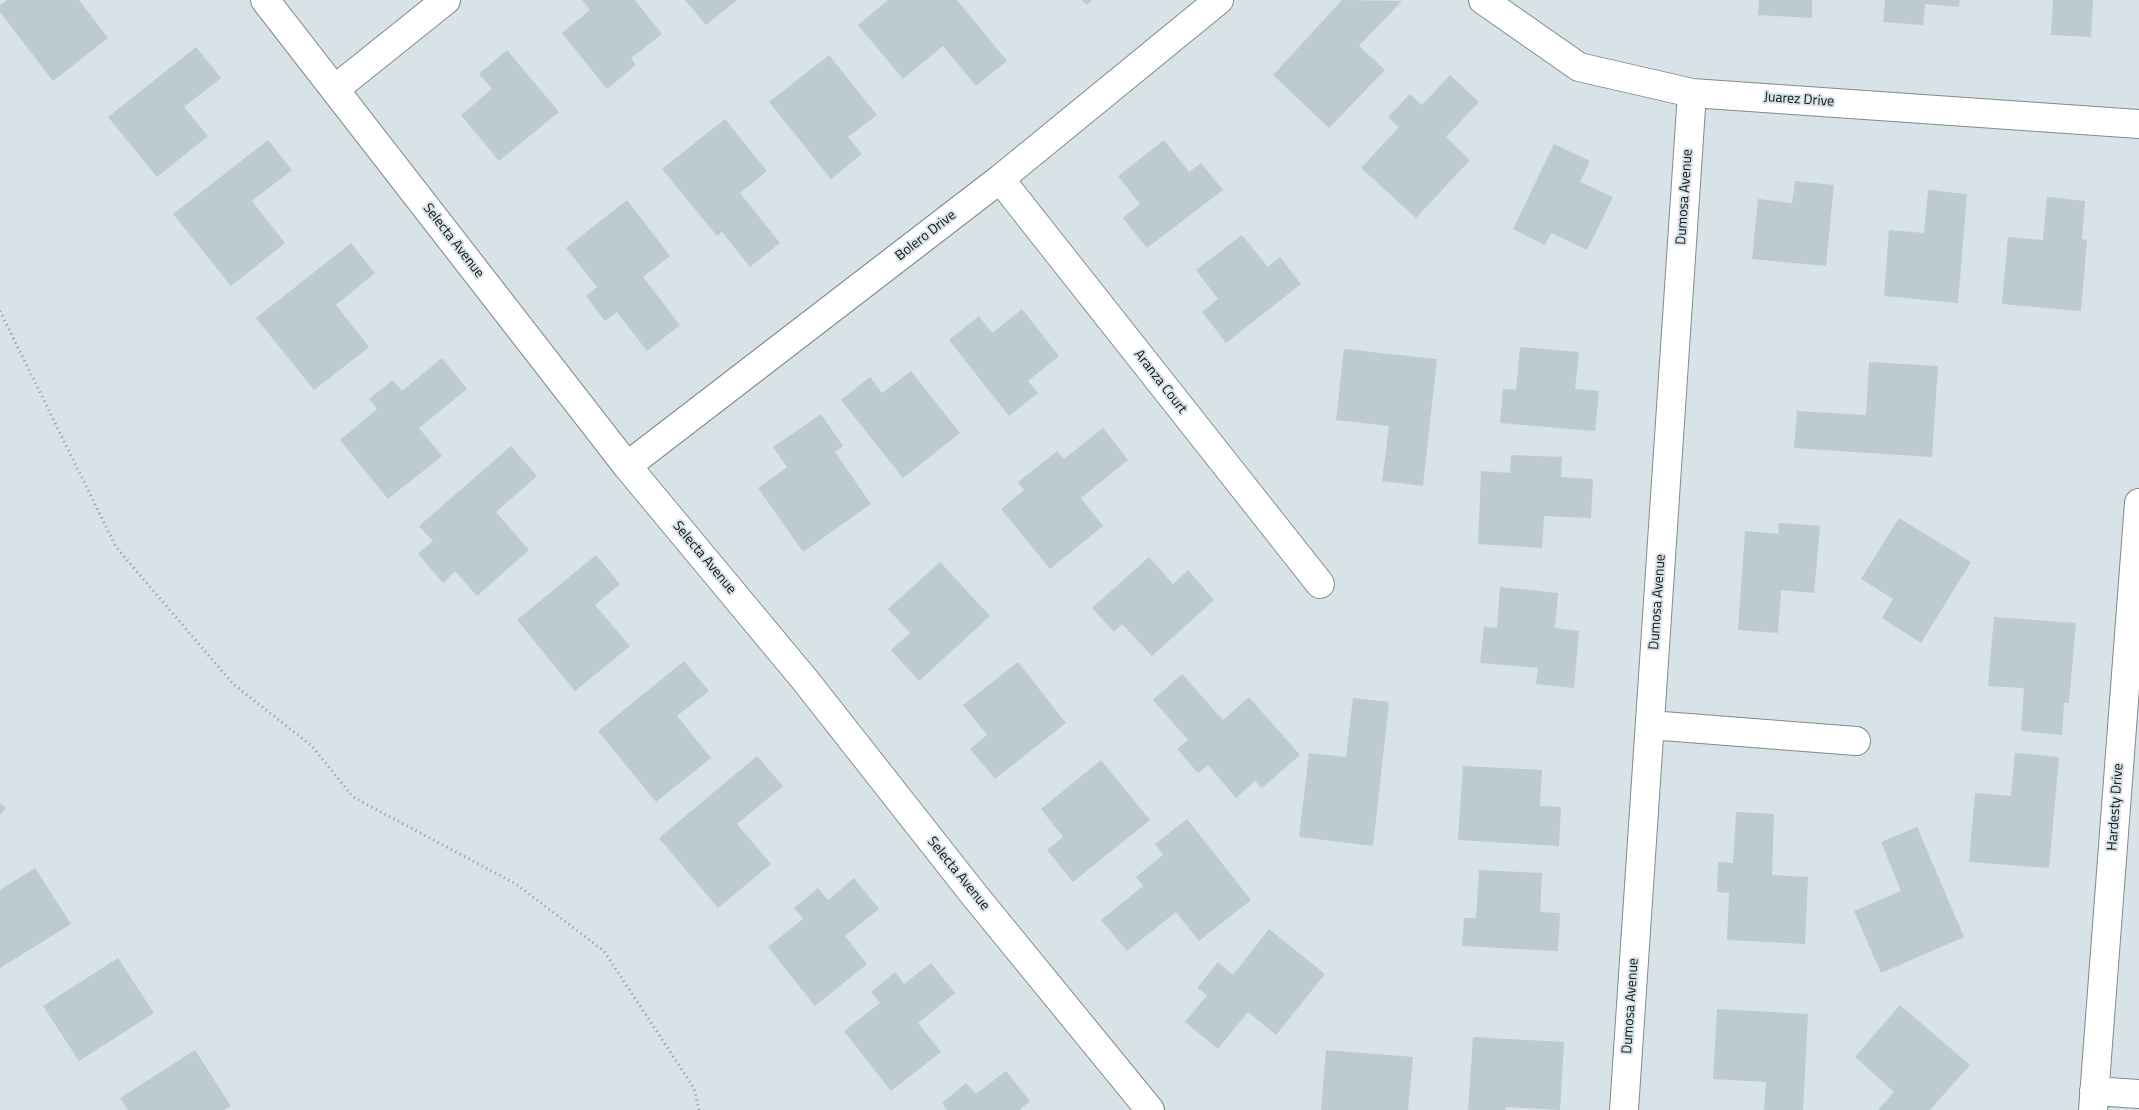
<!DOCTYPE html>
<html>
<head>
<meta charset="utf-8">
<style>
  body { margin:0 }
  canvas { display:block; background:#d7e3e7 }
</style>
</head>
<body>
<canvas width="2139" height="1110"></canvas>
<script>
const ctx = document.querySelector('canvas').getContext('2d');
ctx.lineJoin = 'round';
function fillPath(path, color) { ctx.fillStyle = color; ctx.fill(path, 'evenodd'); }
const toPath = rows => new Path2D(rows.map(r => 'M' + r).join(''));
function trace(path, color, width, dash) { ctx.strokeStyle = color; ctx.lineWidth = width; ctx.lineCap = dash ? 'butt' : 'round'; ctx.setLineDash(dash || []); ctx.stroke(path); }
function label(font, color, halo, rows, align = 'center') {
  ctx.font = font + ' "Titillium Web",sans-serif'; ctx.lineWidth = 4; ctx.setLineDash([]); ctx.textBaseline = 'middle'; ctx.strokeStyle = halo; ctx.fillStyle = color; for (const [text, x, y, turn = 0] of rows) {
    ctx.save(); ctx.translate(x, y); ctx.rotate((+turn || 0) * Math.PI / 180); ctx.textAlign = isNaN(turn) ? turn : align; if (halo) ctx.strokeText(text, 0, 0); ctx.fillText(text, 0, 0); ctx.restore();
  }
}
fillPath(toPath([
  [7,0,79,0,108,38,53,81,0,12,0,5],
  [582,0,635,0,662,34,631,58,636,65,607,89,562,33,590,10],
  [685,0,737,0,706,25],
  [888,0,957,0,1007,61,976,86,943,46,903,79,858,25],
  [1082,0,1092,0,1086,5],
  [1342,0,1402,1,1359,46,1385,70,1329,128,1273,75],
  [1759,0,1812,0,1812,18,1758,15],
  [1885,0,1960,0,1959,7,1925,4,1923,25,1883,22],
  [2053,0,2093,0,2091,37,2051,35],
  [196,47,221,78,184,107,208,136,157,177,108,117],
  [507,50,559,112,499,161,461,115,492,89,479,74],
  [829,55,877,115,848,137,862,154,831,179,769,102],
  [1450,75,1479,102,1446,137,1470,160,1416,218,1361,168,1399,127,1388,117,1410,94,1422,105],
  [725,119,767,171,740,193,780,243,750,267,722,232,717,236,662,169],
  [268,140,292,170,252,201,285,243,231,286,173,214],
  [1164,140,1189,172,1201,163,1223,190,1147,248,1123,218,1140,204,1118,176],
  [1554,144,1590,161,1580,182,1613,197,1587,250,1551,233,1545,245,1513,229],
  [1795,181,1834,185,1826,266,1752,259,1758,199,1792,203],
  [1928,190,1967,194,1958,303,1884,296,1889,230,1924,233],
  [2047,197,2085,201,2082,239,2087,240,2081,311,2002,304,2008,237,2043,240],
  [627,200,670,256,643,277,680,325,647,351,617,312,605,321,586,296,597,287,566,248],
  [1242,235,1268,267,1280,257,1301,284,1226,343,1202,312,1218,299,1196,270],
  [351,243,375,273,336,305,369,347,314,390,256,318],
  [1022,309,1059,356,1028,381,1038,393,1009,416,949,340,979,316,992,333],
  [1520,347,1579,352,1575,389,1599,391,1595,431,1500,423,1503,389,1516,390],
  [1344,349,1437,359,1423,486,1382,481,1389,426,1336,420],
  [442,358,467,389,419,428,442,456,388,499,340,440,377,409,369,399,393,380,402,391],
  [1869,362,1938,366,1932,457,1794,448,1797,411,1866,415],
  [911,371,960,433,903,478,841,400,870,377,882,393],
  [821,414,843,446,835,452,871,504,803,552,758,488,787,467,773,447],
  [1103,428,1128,460,1081,498,1103,526,1050,569,1001,509,1024,490,1018,482,1057,451,1064,459],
  [511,446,537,476,496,512,529,550,477,596,455,571,443,583,418,554,433,541,419,526],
  [1511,455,1562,457,1561,477,1593,479,1591,518,1544,516,1542,548,1478,544,1481,471,1510,473],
  [1899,518,1971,562,1921,643,1882,618,1893,599,1861,579],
  [1779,523,1820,526,1814,593,1781,590,1778,633,1738,630,1745,531,1778,534],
  [596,555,620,584,595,605,630,646,575,691,517,620],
  [1149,557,1173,584,1188,570,1214,600,1152,656,1122,624,1114,632,1092,608],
  [940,562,990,616,919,681,891,650,910,633,888,609],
  [1500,587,1558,593,1555,628,1579,631,1574,688,1536,684,1538,668,1480,663,1484,627,1497,628],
  [1994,617,2076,623,2069,703,2064,703,2062,735,2021,731,2024,688,1988,686],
  [684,661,709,691,677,716,711,758,656,802,598,731],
  [1018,662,1066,723,995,779,970,749,987,735,963,705],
  [1182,674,1223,720,1249,697,1300,755,1262,788,1255,781,1236,798,1208,765,1198,773,1177,749,1188,740,1153,700],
  [1353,698,1389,702,1373,846,1299,837,1309,753,1346,757],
  [2015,753,2059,757,2049,868,1969,862,1975,793,2011,796],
  [757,756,783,786,737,824,771,864,718,908,659,838],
  [1101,760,1150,820,1073,882,1047,850,1063,837,1041,809],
  [1463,766,1542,770,1540,806,1561,807,1559,846,1458,840],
  [0,803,6,808,0,815],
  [1736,812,1774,814,1772,875,1808,877,1805,944,1727,940,1729,893,1717,892,1718,862,1733,863],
  [1187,819,1251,900,1199,941,1176,912,1127,951,1101,920,1143,886,1136,877,1163,855,1155,844],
  [1917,827,1964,937,1881,973,1854,911,1901,891,1881,842],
  [35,868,71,924,0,968,0,890],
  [1479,870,1542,873,1540,912,1560,913,1558,951,1462,946,1464,918,1476,918],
  [854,878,879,909,845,936,867,964,815,1006,768,947,803,919,794,908,818,888,828,900],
  [1269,929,1325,974,1276,1035,1248,1012,1218,1049,1185,1022,1207,995,1197,988,1218,962,1233,975],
  [118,958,154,1013,79,1061,43,1006],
  [931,963,955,993,918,1023,941,1052,891,1091,844,1031,880,1003,871,992,895,972,904,984],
  [1900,1005,1970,1065,1930,1110,1878,1110,1894,1092,1855,1057],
  [1717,1009,1808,1014,1803,1110,1764,1110,1766,1082,1713,1079],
  [1473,1037,1564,1042,1560,1110,1506,1107,1506,1110,1468,1110],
  [195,1050,231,1106,224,1110,128,1110,120,1098],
  [1326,1050,1413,1057,1408,1110,1321,1110],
  [1006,1071,1030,1101,1019,1110,947,1110,942,1103,966,1083,976,1094]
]), '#bdcace');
const minor = toPath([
  [265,0,627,466,805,680,975,896,1150,1110],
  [1483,0,1579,67,1692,93,2139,124],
  [335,89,446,0],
  [1000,179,1320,584],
  [627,466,1000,179,1219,0],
  [1650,725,1856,741],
  [2094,1091,2139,1094],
  [1624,1110,1692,93],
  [2093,1110,2139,503]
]);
trace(minor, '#7f8b8f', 30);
trace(toPath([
  [0,311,116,547,233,684,312,746,353,797,516,884,604,951,694,1088,699,1110]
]), '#8b9598', 3, [1, 4]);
trace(minor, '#fff', 28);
label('14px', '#0e1314', '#d7e3e7', [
  ["Juarez Drive",1799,100,4],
  ["Dumosa Avenue",1685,197,-86],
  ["Bolero Drive",926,236,-38],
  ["Selecta Avenue",453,241,52],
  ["Aranza Court",1160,382,52],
  ["Selecta Avenue",704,558,50],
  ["Dumosa Avenue",1658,602,-86],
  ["Hardesty Drive",2116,807,-86],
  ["Selecta Avenue",958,874,51],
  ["Dumosa Avenue",1631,1006,-86]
]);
</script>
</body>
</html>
